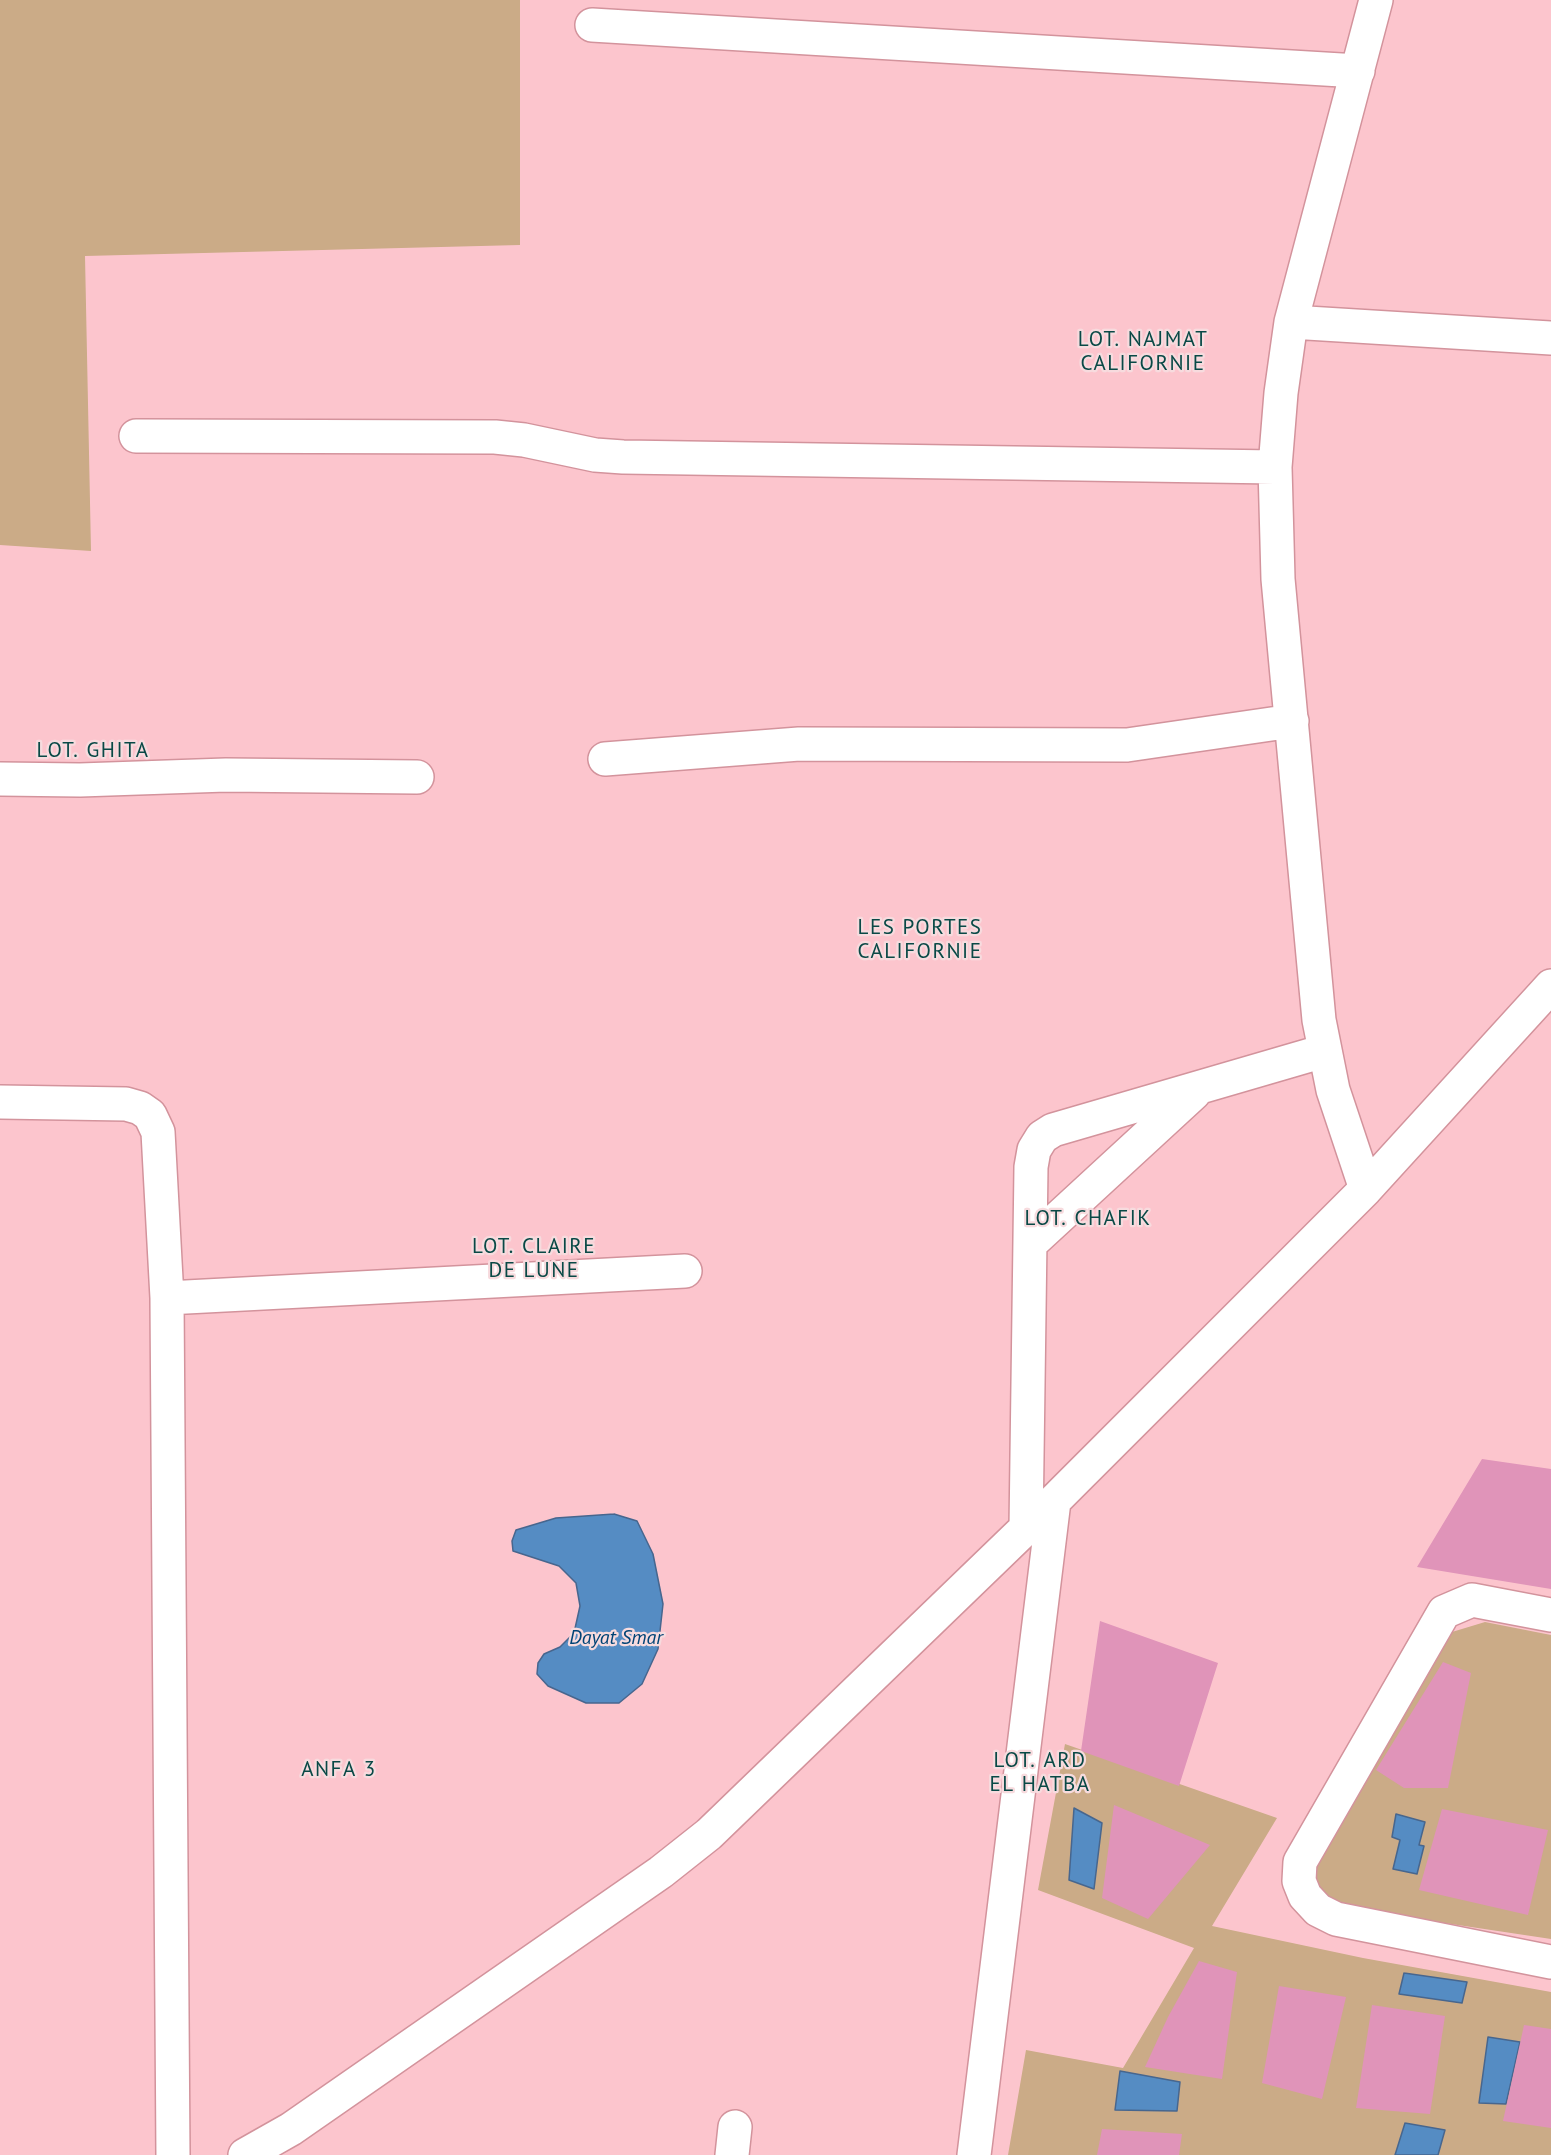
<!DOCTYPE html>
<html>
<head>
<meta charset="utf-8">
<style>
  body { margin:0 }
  canvas { display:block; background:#fcc5cd }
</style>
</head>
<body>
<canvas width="1551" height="2155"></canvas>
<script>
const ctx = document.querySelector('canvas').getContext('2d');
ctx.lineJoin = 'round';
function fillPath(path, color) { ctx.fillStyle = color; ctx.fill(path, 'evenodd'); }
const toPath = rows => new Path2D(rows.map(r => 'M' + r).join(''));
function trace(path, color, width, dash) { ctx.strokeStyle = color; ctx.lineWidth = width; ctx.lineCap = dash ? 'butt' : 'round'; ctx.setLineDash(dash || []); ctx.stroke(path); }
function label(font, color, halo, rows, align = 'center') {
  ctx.font = font + ' "PT Sans",sans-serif'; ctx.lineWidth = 4.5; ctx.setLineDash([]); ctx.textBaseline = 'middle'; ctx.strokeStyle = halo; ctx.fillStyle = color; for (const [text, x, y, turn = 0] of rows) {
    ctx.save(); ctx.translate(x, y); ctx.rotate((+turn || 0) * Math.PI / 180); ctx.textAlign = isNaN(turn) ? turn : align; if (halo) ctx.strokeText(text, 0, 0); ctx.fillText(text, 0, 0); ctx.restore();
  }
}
fillPath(toPath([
  [0,0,520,0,520,245,85,256,91,551,0,545],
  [1485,1622,1551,1635,1551,1939,1338,1907,1316,1895,1311,1874,1438,1651,1452,1632],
  [1065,1744,1277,1818,1212,1926,1363,1958,1551,1992,1551,2155,1008,2155,1026,2050,1123,2068,1194,1948,1038,1890]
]), '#cbab87');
const water = toPath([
  [614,1514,637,1521,653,1554,663,1604,658,1649,642,1684,619,1703,586,1703,548,1686,537,1674,538,1663,544,1654,560,1647,574,1633,580,1606,576,1583,559,1566,513,1551,512,1541,516,1530,556,1518,614,1514],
  [1074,1808,1102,1823,1094,1889,1069,1880,1074,1808],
  [1396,1814,1425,1822,1419,1845,1424,1846,1417,1874,1393,1869,1400,1840,1392,1837,1396,1814],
  [1404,1973,1467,1982,1462,2003,1399,1994,1404,1973],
  [1488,2037,1520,2042,1506,2104,1479,2103,1488,2037],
  [1120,2071,1180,2082,1177,2111,1115,2110,1120,2071],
  [1405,2123,1445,2130,1438,2155,1395,2155,1405,2123]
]);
fillPath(water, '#558cc3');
trace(water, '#47668e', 1.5);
fillPath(toPath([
  [1482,1459,1551,1469,1551,1589,1417,1567],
  [1100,1621,1218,1663,1179,1786,1081,1751],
  [1443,1662,1471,1673,1448,1788,1404,1788,1376,1770],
  [1114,1805,1210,1845,1148,1919,1102,1898],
  [1442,1809,1548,1830,1528,1915,1419,1890],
  [1199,1961,1237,1972,1222,2079,1145,2067,1168,2017],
  [1279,1986,1346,1997,1322,2099,1262,2083],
  [1372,2005,1445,2016,1430,2114,1356,2108],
  [1524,2025,1551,2029,1551,2128,1503,2121],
  [1102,2129,1182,2134,1179,2155,1097,2155]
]), '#e094b9');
const minor = toPath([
  [592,25,1358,71],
  [1291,322,1551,338],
  [136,436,495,437,524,440,595,455,623,457,1275,467],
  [605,759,799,744,1127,745,1292,721],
  [0,779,80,780,226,775,417,777],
  [0,1102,126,1104,140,1108,150,1115,158,1132,167,1298,173,2155],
  [1366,1189,1333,1090,1319,1020,1278,579,1275,467,1281,393,1291,322,1376,0],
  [1030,1244,1194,1093],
  [167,1298,685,1271],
  [1026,1528,1031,1167,1034,1150,1042,1137,1053,1130,1324,1051],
  [1551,1615,1472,1600,1444,1612,1300,1862,1299,1881,1305,1896,1318,1910,1336,1919,1551,1962],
  [245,2155,291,2129,661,1872,709,1834,1054,1501,1366,1189,1551,986],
  [732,2155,735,2127],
  [974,2155,1054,1501]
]);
trace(minor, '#d3939c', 36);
trace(minor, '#fff', 33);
label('italic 20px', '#004376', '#f7dbde', [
  ["Dayat Smar",616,1638]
]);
ctx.letterSpacing = '1.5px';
label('21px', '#094946', '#f7dbde', [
  ["LOT. NAJMAT",1143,340],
  ["CALIFORNIE",1143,364],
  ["LOT. GHITA",93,751],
  ["LES PORTES",920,928],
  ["CALIFORNIE",920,952],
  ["LOT. CHAFIK",1088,1219],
  ["LOT. CLAIRE",534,1247],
  ["DE LUNE",534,1271],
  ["LOT. ARD",1040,1761],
  ["EL HATBA",1040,1785],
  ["ANFA 3",339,1770]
]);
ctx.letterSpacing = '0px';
</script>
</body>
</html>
